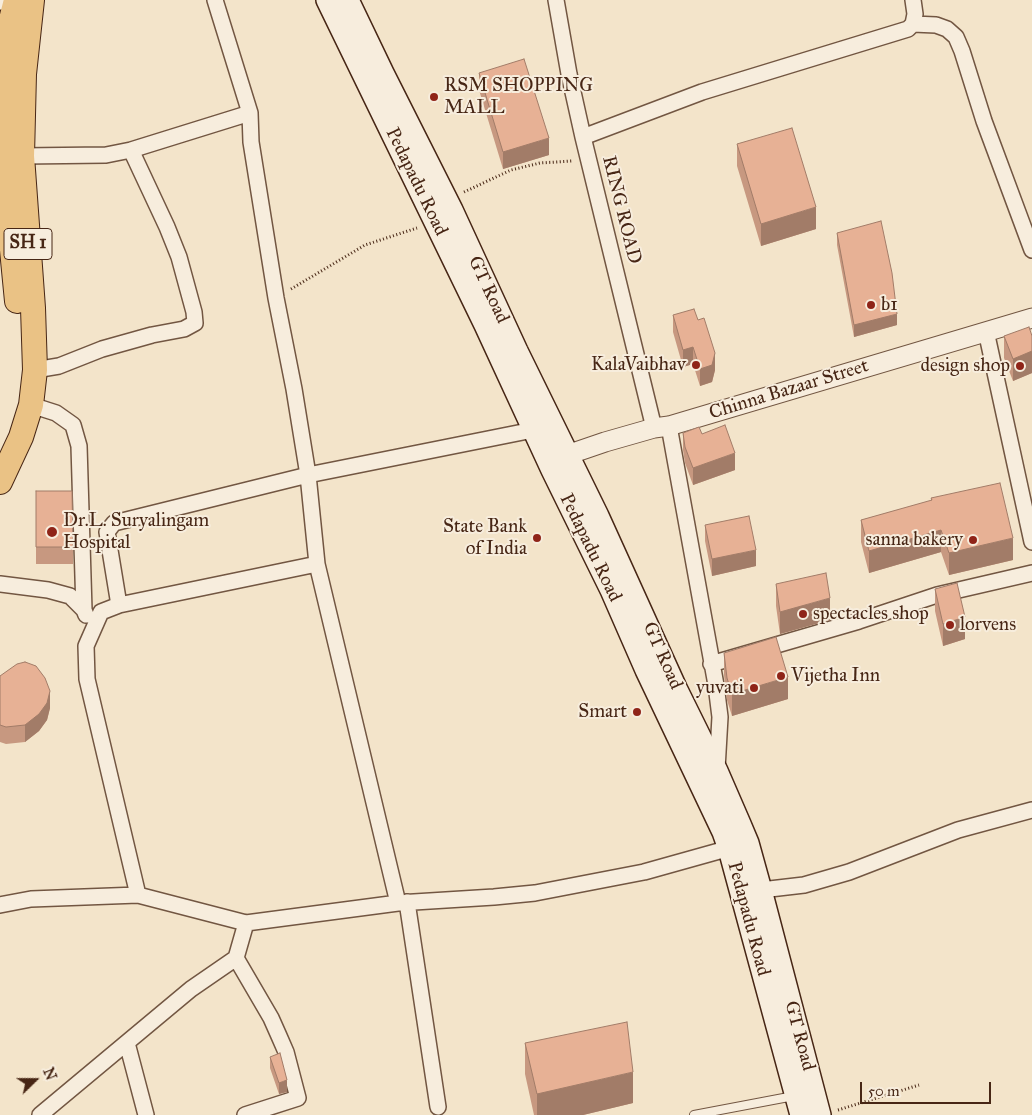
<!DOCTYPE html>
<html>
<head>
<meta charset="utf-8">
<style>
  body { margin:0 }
  #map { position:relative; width:1032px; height:1115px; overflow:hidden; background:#f3e4ca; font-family:"IM FELL Great Primer",serif }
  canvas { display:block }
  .north { position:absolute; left:10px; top:1055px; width:50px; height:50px; -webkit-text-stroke:4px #f7eddd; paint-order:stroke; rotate:68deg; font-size:14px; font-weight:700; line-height:20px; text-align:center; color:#472615 }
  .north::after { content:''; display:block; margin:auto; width:18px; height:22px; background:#472615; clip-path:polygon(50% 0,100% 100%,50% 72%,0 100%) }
  .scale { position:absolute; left:860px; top:1082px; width:131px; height:22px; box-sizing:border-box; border:2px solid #472615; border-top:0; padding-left:6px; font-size:15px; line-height:18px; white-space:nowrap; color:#472615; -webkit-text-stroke:4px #f7eddd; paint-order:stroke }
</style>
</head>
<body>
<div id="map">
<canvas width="1032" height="1115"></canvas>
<div class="north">N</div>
<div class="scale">50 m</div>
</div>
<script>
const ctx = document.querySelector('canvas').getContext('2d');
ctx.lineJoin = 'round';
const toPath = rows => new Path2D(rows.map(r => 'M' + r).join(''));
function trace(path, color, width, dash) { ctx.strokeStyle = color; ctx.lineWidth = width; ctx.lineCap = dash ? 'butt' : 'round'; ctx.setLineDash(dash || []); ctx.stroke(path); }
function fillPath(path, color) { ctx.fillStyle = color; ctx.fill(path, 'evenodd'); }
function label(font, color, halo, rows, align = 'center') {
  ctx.font = font + ' "IM FELL Great Primer",serif'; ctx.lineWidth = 4; ctx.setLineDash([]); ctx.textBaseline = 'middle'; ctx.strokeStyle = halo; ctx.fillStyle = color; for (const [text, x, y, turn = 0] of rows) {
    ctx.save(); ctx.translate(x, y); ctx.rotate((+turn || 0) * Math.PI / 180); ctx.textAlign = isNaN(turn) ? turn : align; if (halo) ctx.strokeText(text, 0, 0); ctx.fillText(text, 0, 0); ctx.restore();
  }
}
const service = toPath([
  [694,1115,794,1096]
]);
const minor = toPath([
  [556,0,569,74,583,137,654,428],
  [0,2,5,0],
  [913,24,936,25,947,29,956,37,962,51,984,121,1032,250],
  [583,137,702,92,908,29,913,24,915,14,913,0],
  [22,156,106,155,131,150,250,113],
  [986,331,1032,542],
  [35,370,59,366,102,349,152,335,184,329,195,323,194,312,179,257,167,227,131,150],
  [31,405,56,413,73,425,79,446,84,610],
  [669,426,716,685,720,717,717,769],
  [317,564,398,903],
  [0,584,48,590,70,596,84,610,86,615],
  [119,605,107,532,114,523,308,475,533,430],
  [711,664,859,621,937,595,1032,573],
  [761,890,804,885,849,872,958,830,1032,810],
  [138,895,87,679,86,646,101,612,119,605,317,564,308,475,294,389,276,298,251,142,250,113,215,0],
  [407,902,438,1107],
  [0,905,31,899,138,895,246,923,398,903,494,897,535,893,644,872,737,846],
  [236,958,271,1018,279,1036,286,1052,298,1098,245,1115],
  [127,1043,146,1115],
  [40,1115,191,989,236,958,246,923]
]);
const tertiary = toPath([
  [558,464,567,455,605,442,654,428,669,426,1032,318]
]);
const secondary = toPath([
  [327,0,485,325,552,470,611,590,646,670,723,832,729,849,801,1115],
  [348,0,383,73,452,210,517,351,598,516,676,688,717,771,740,824,748,843,761,890,820,1115]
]);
const primary = toPath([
  [16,0,10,24,8,51,5,178,17,301],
  [0,482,21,437,31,405,35,370,33,308,22,156,24,74,32,0]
]);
trace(service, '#725642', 10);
trace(minor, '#725642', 18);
trace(tertiary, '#725642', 21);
trace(secondary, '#472615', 24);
trace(primary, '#472615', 26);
trace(toPath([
  [464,192,511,170,540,163,572,161],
  [291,289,365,245,417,228],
  [838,1110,919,1085]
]), '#472615', 3, [1, 2.5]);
trace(service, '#f7eddd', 8);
trace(minor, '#f7eddd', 15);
trace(tertiary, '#f7eddd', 19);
trace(secondary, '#f7eddd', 21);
trace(primary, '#eac285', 24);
fillPath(toPath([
  [479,73,549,155,503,169,479,90],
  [737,144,816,229,761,246,737,166],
  [837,233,897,325,854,337,837,245],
  [673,315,715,370,712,382,700,386,693,364,683,367,673,332],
  [1004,336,1032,336,1032,373,1013,381,1004,358],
  [683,433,702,434,735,470,693,485,685,463,683,450],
  [36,491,73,547,73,564,36,564],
  [931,498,1013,560,949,575,941,552,869,573,861,542,861,520,931,501],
  [705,525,756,566,712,576,705,541],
  [776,584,830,620,780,634,776,606],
  [935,589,965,639,943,646,935,611],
  [724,653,788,699,732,716,727,700,724,675],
  [0,676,50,708,47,720,39,731,25,742,6,744,0,742],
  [525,1043,633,1103,583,1115,534,1115,525,1074],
  [270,1057,287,1092,279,1094,270,1068]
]), '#c79880');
fillPath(toPath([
  [549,138,549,155,503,169,503,152],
  [816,207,816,229,761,246,761,224],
  [897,314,897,325,854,337,854,325],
  [693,347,693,364,683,367,683,350],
  [1032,351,1032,373,1013,381,1013,359],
  [715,353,715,370,712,382,700,386,700,369],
  [735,453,735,470,693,485,693,468],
  [941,530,941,552,869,573,869,551],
  [1013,538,1013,560,949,575,949,553],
  [756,550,756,566,712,576,712,559],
  [830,598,830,620,780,634,780,612],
  [965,617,965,639,943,646,943,624],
  [788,677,788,699,732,716,732,694],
  [50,691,50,708,47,720,39,731,25,742,25,725],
  [633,1072,633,1103,583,1115,537,1115,537,1094],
  [287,1080,287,1092,279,1094,279,1083]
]), '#a27c68');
const building = toPath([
  [524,59,549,138,503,152,479,73,524,59],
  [792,128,816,207,761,224,737,144,792,128],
  [881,221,892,273,897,314,854,325,837,233,881,221],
  [694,309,698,320,704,318,715,353,712,365,700,369,693,347,683,350,673,315,694,309],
  [1029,327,1032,336,1032,351,1013,359,1004,336,1029,327],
  [725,425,735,453,693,468,685,447,683,433,699,427,702,434,725,425],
  [1000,483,1013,538,949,553,941,530,869,551,861,520,932,500,931,498,1000,483],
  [36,491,72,491,73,547,36,547,36,491],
  [749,516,756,550,712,559,705,525,749,516],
  [826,573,830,598,780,612,776,584,826,573],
  [957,583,965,617,943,624,935,589,957,583],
  [776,637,788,677,732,694,727,678,724,653,776,637],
  [25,662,36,666,45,678,50,691,47,703,39,714,25,725,6,727,0,725,0,676,17,664,25,662],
  [627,1022,633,1072,537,1094,525,1043,627,1022],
  [280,1053,287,1080,279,1083,270,1057,280,1053]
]);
fillPath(building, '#e7b195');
trace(building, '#a27c68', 1);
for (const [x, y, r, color] of [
  [434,97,5,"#8f2418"],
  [871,305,5,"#8f2418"],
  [696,365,5,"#8f2418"],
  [1020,366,5,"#8f2418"],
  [52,532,6,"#8f2418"],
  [537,538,5,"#8f2418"],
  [973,540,5,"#8f2418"],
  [803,614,5,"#8f2418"],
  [950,625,5,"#8f2418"],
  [781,676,5,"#8f2418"],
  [754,688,5,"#8f2418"],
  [637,712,5,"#8f2418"]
]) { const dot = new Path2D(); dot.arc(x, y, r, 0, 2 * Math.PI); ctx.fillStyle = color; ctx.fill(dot); trace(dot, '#f7eddd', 2); }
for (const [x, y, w] of [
  [28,244,48]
]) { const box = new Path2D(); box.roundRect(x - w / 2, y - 15.5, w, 31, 4); ctx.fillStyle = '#f7eddd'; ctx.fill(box); trace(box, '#472615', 1); }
label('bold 18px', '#472615', null, [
  ["SH 1",28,244]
]);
label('19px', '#472615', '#f7eddd', [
  ["RSM SHOPPING",444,86],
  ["MALL",444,108],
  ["b1",881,305],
  ["KalaVaibhav",686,365,"right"],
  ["design shop",1010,366,"right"],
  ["Dr.L. Suryalingam",63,521],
  ["Hospital",63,543],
  ["State Bank",527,527,"right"],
  ["of India",527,549,"right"],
  ["sanna bakery",963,540,"right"],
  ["spectacles shop",813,614],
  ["lorvens",960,625],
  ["Vijetha Inn",791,676],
  ["yuvati",744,688,"right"],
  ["Smart",627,712,"right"]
], 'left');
label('19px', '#472615', '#f7eddd', [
  ["Pedapadu Road",416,182,64],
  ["RING ROAD",621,210,76],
  ["GT Road",488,290,65],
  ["Chinna Bazaar Street",789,390,-17],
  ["Pedapadu Road",590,548,64],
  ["GT Road",662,656,66],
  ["Pedapadu Road",748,919,75],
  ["GT Road",799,1036,75]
]);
</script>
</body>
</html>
